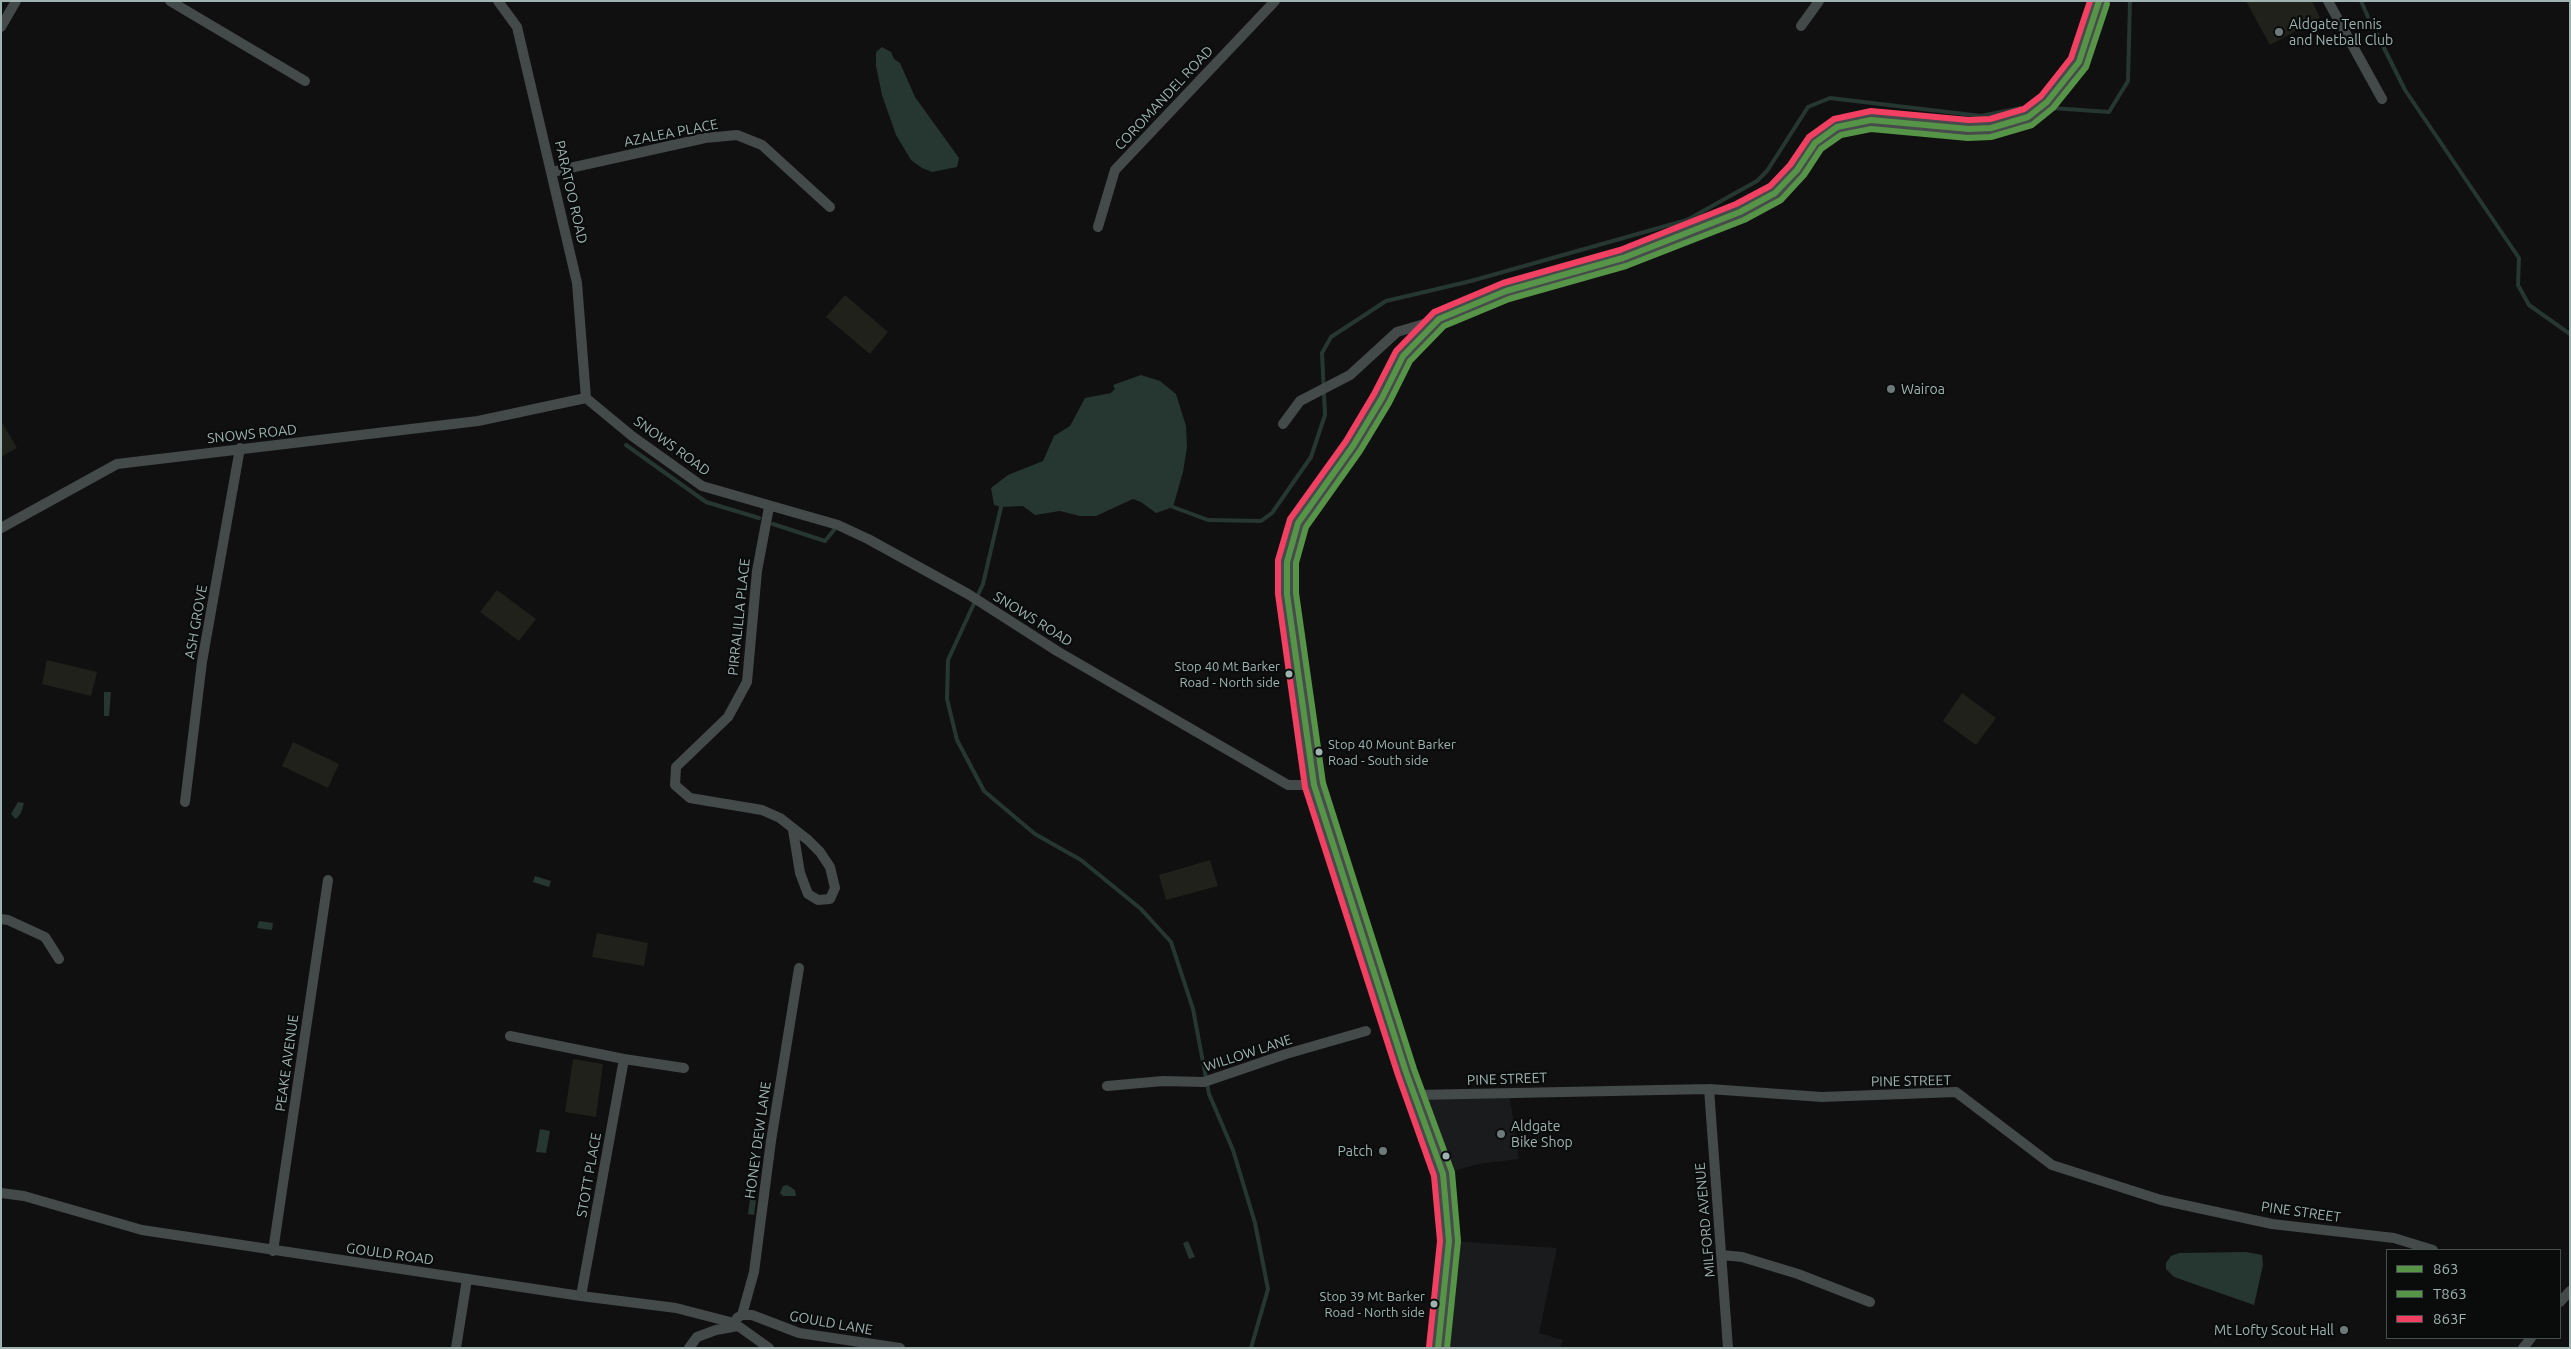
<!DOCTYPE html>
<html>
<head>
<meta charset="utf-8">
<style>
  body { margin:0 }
  #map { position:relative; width:2571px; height:1349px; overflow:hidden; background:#101010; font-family:Ubuntu,sans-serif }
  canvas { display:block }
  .frame { position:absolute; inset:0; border:2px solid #9fb3b1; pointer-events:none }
  .legend { position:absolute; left:2386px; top:1249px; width:175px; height:90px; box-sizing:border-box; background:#0a0c0c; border:1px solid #464f4e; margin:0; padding:6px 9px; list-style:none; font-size:15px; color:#9fb3b1 }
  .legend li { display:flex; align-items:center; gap:10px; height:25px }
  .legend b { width:25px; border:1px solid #464f4e }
</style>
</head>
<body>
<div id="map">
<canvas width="2571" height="1349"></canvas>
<div class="frame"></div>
<ul class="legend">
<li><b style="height:6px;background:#569448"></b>863</li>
<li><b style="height:6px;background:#569448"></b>T863</li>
<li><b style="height:6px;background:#f24062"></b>863F</li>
</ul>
</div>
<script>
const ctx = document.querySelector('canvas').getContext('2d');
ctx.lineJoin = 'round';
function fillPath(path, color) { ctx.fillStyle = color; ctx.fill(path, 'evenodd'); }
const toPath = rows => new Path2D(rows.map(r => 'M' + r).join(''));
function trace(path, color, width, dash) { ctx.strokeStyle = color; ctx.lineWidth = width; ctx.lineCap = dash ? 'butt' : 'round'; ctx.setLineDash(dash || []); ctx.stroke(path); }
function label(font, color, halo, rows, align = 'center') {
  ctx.font = font + ' Ubuntu,sans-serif'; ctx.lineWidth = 4.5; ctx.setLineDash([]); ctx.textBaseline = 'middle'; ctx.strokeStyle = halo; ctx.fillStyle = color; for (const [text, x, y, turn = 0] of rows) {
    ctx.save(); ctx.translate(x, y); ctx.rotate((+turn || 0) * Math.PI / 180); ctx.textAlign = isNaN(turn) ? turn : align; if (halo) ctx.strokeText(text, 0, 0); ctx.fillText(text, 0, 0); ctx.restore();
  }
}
fillPath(toPath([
  [1509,1092,1519,1159,1478,1164,1443,1174,1416,1095],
  [1449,1241,1557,1248,1539,1333,1563,1340,1560,1348,1438,1348]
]), '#1a1b1c');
fillPath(toPath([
  [2246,1,2312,1,2320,18,2270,45],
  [845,295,888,332,870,354,826,317],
  [3,424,17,448,1,457,1,425],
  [497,590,536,619,519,641,480,612],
  [47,660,97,672,91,696,42,684],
  [1962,693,1996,718,1976,745,1943,721],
  [293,742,339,764,328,788,282,766],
  [1210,860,1218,886,1166,900,1159,875],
  [597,933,648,943,644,966,592,957],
  [573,1059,603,1064,596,1117,565,1112]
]), '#1f211a');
fillPath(toPath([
  [882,47,891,52,894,59,900,63,915,97,959,158,957,167,932,172,922,168,911,160,896,135,882,95,876,66,876,52],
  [1141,375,1160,381,1176,394,1186,426,1187,447,1183,472,1173,507,1156,513,1141,502,1133,499,1096,516,1080,516,1060,511,1035,515,1023,506,1001,507,994,505,991,488,1008,475,1043,461,1054,436,1070,426,1085,398,1111,393,1115,389,1113,385],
  [104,692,111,692,109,716,104,716],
  [18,802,24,803,21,813,16,819,11,814],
  [535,876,551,881,549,887,533,882],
  [259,921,273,923,272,930,257,928],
  [540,1129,550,1131,546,1153,536,1152],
  [787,1185,795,1190,796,1196,783,1196,780,1193,783,1186],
  [750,1199,756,1199,754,1215,748,1214],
  [1188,1241,1195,1257,1189,1259,1183,1243],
  [2246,1252,2262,1255,2263,1265,2254,1305,2174,1277,2166,1269,2166,1263,2171,1256,2179,1253]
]), '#263631');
trace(toPath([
  [2361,1,2368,17],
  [2377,34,2405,90,2519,258,2518,285,2529,305,2570,334],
  [2052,108,2109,112,2128,81,2130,1],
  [626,445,706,502,759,518],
  [1001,507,983,584,948,660,947,699,957,740,984,791,1035,834,1081,860,1141,909,1171,942,1193,1009,1209,1094,1233,1150,1255,1223,1268,1289,1251,1348],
  [1173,507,1208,520,1261,521,1272,513,1311,457,1325,415,1322,353,1331,337,1386,301,1471,281,1687,220,1757,181,1767,171,1808,107,1830,98,1981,116,2021,108],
  [773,524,825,541,838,525]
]), '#263631', 4);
trace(toPath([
  [170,1,305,81],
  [498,1,517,27,577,283,586,398],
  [2328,1,2382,99],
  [1801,26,1819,1],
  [1,27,16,1],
  [552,172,705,138,737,135,762,145,830,207],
  [1098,227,1115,170,1275,1],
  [1283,424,1300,401,1350,375,1397,332,1434,321],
  [769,507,757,571,747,682,728,717,676,767,675,785,690,798,762,810,780,818,808,840,820,852,830,867,835,888,830,899,818,900,808,894,800,873,793,830],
  [1,528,117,464,478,421,586,398,632,436,702,486,838,525,868,539,968,594,1057,651,1288,785,1314,785],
  [185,802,202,662,240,448],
  [1,919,8,920,45,937,59,959],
  [510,1036,624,1059,581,1296],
  [624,1059,684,1068],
  [1107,1086,1163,1081,1204,1082,1286,1054,1366,1031],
  [1709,1089,1728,1348],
  [1416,1095,1709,1089,1822,1097,1956,1092,2052,1165,2161,1200,2272,1224,2394,1238,2433,1250],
  [1,1193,24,1196,142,1230,581,1296,676,1308,734,1323,769,1348],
  [273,1251,328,880],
  [1722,1255,1742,1257,1798,1274,1870,1302],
  [2560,1302,2570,1291],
  [742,1315,754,1272,771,1141,799,968],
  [737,1318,742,1315,752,1315,799,1333,900,1348],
  [456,1348,467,1279],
  [689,1348,697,1337,716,1330,738,1326],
  [2523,1348,2531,1338]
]), '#444949', 10);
trace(toPath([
  [1438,1348,1449,1241,1443,1174,1406,1072,1314,785,1287,594,1287,562,1298,523,1353,446,1382,398,1403,356,1439,319,1506,291,1623,258,1740,212,1775,193,1797,170,1815,143,1837,127,1853,122,1871,120,1969,129,1991,128,2028,117,2047,102,2079,62,2099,1]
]), '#474b4b', 16);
trace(toPath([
  [1438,1348,1449,1241,1443,1174,1406,1072,1314,785,1287,594,1287,562,1298,523,1353,446,1382,398,1403,356,1439,319,1506,291,1623,258,1740,212,1775,193,1797,170,1815,143,1837,127,1871,120,1969,129,1991,128,2028,117,2047,102,2079,62,2099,1]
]), '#569448', 6);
trace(toPath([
  [1447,1348,1458,1241,1452,1172,1414,1069,1323,783,1296,593,1296,563,1306,527,1360,451,1389,403,1410,361,1444,326,1509,299,1626,266,1744,220,1781,200,1804,175,1821,149,1841,135,1871,129,1968,138,1991,137,2032,125,2053,108,2086,67,2107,4]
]), '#569448', 6);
trace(toPath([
  [1429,1347,1440,1241,1434,1176,1398,1075,1305,787,1278,594,1278,560,1290,519,1346,441,1374,394,1396,351,1434,312,1503,283,1620,250,1736,204,1770,186,1790,165,1809,137,1834,119,1871,111,1969,120,1990,119,2024,109,2041,96,2071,58,2090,1]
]), '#f24062', 6);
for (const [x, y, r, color] of [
  [2279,32,5,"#6d7a79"],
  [1891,389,5,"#6d7a79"],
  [1289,674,4.5,"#9fb3b1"],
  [1319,752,4.5,"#9fb3b1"],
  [1501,1134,5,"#6d7a79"],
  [1383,1151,5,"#6d7a79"],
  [1446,1156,4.5,"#9fb3b1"],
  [1434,1304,4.5,"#9fb3b1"],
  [2344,1330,5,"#6d7a79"]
]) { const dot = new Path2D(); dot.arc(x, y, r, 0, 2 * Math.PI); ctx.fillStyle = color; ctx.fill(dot); trace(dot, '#0a0c0c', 2); }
label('13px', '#9fb3b1', '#0a0c0c', [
  ["Stop 40 Mt Barker",1280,667],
  ["Road - North side",1280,683],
  ["Stop 40 Mount Barker",1328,745,"left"],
  ["Road - South side",1328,761,"left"],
  ["Stop 39 Mt Barker",1425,1297],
  ["Road - North side",1425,1313]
], 'right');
label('14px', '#9fb3b1', '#0a0c0c', [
  ["Aldgate Tennis",2289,24],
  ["and Netball Club",2289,40],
  ["Wairoa",1901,389],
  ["Aldgate",1511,1126],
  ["Bike Shop",1511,1142],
  ["Patch",1373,1151,"right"],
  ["Mt Lofty Scout Hall",2334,1330,"right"]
], 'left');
label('14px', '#9fb3b1', '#0a0c0c', [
  ["COROMANDEL ROAD",1164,98,-47],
  ["AZALEA PLACE",671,133,-11],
  ["PARATOO ROAD",571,192,77],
  ["SNOWS ROAD",252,434,-6],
  ["SNOWS ROAD",672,446,36],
  ["PIRRALILLA PLACE",739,617,-84],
  ["SNOWS ROAD",1033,619,32],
  ["ASH GROVE",196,622,-80],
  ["WILLOW LANE",1248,1053,-18],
  ["PEAKE AVENUE",287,1063,-82],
  ["PINE STREET",1507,1079,-2],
  ["PINE STREET",1911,1081,-1],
  ["HONEY DEW LANE",758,1140,-82],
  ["STOTT PLACE",589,1175,-80],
  ["PINE STREET",2301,1212,8],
  ["MILFORD AVENUE",1705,1220,-95],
  ["GOULD ROAD",390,1254,8],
  ["GOULD LANE",831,1323,10]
]);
</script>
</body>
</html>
